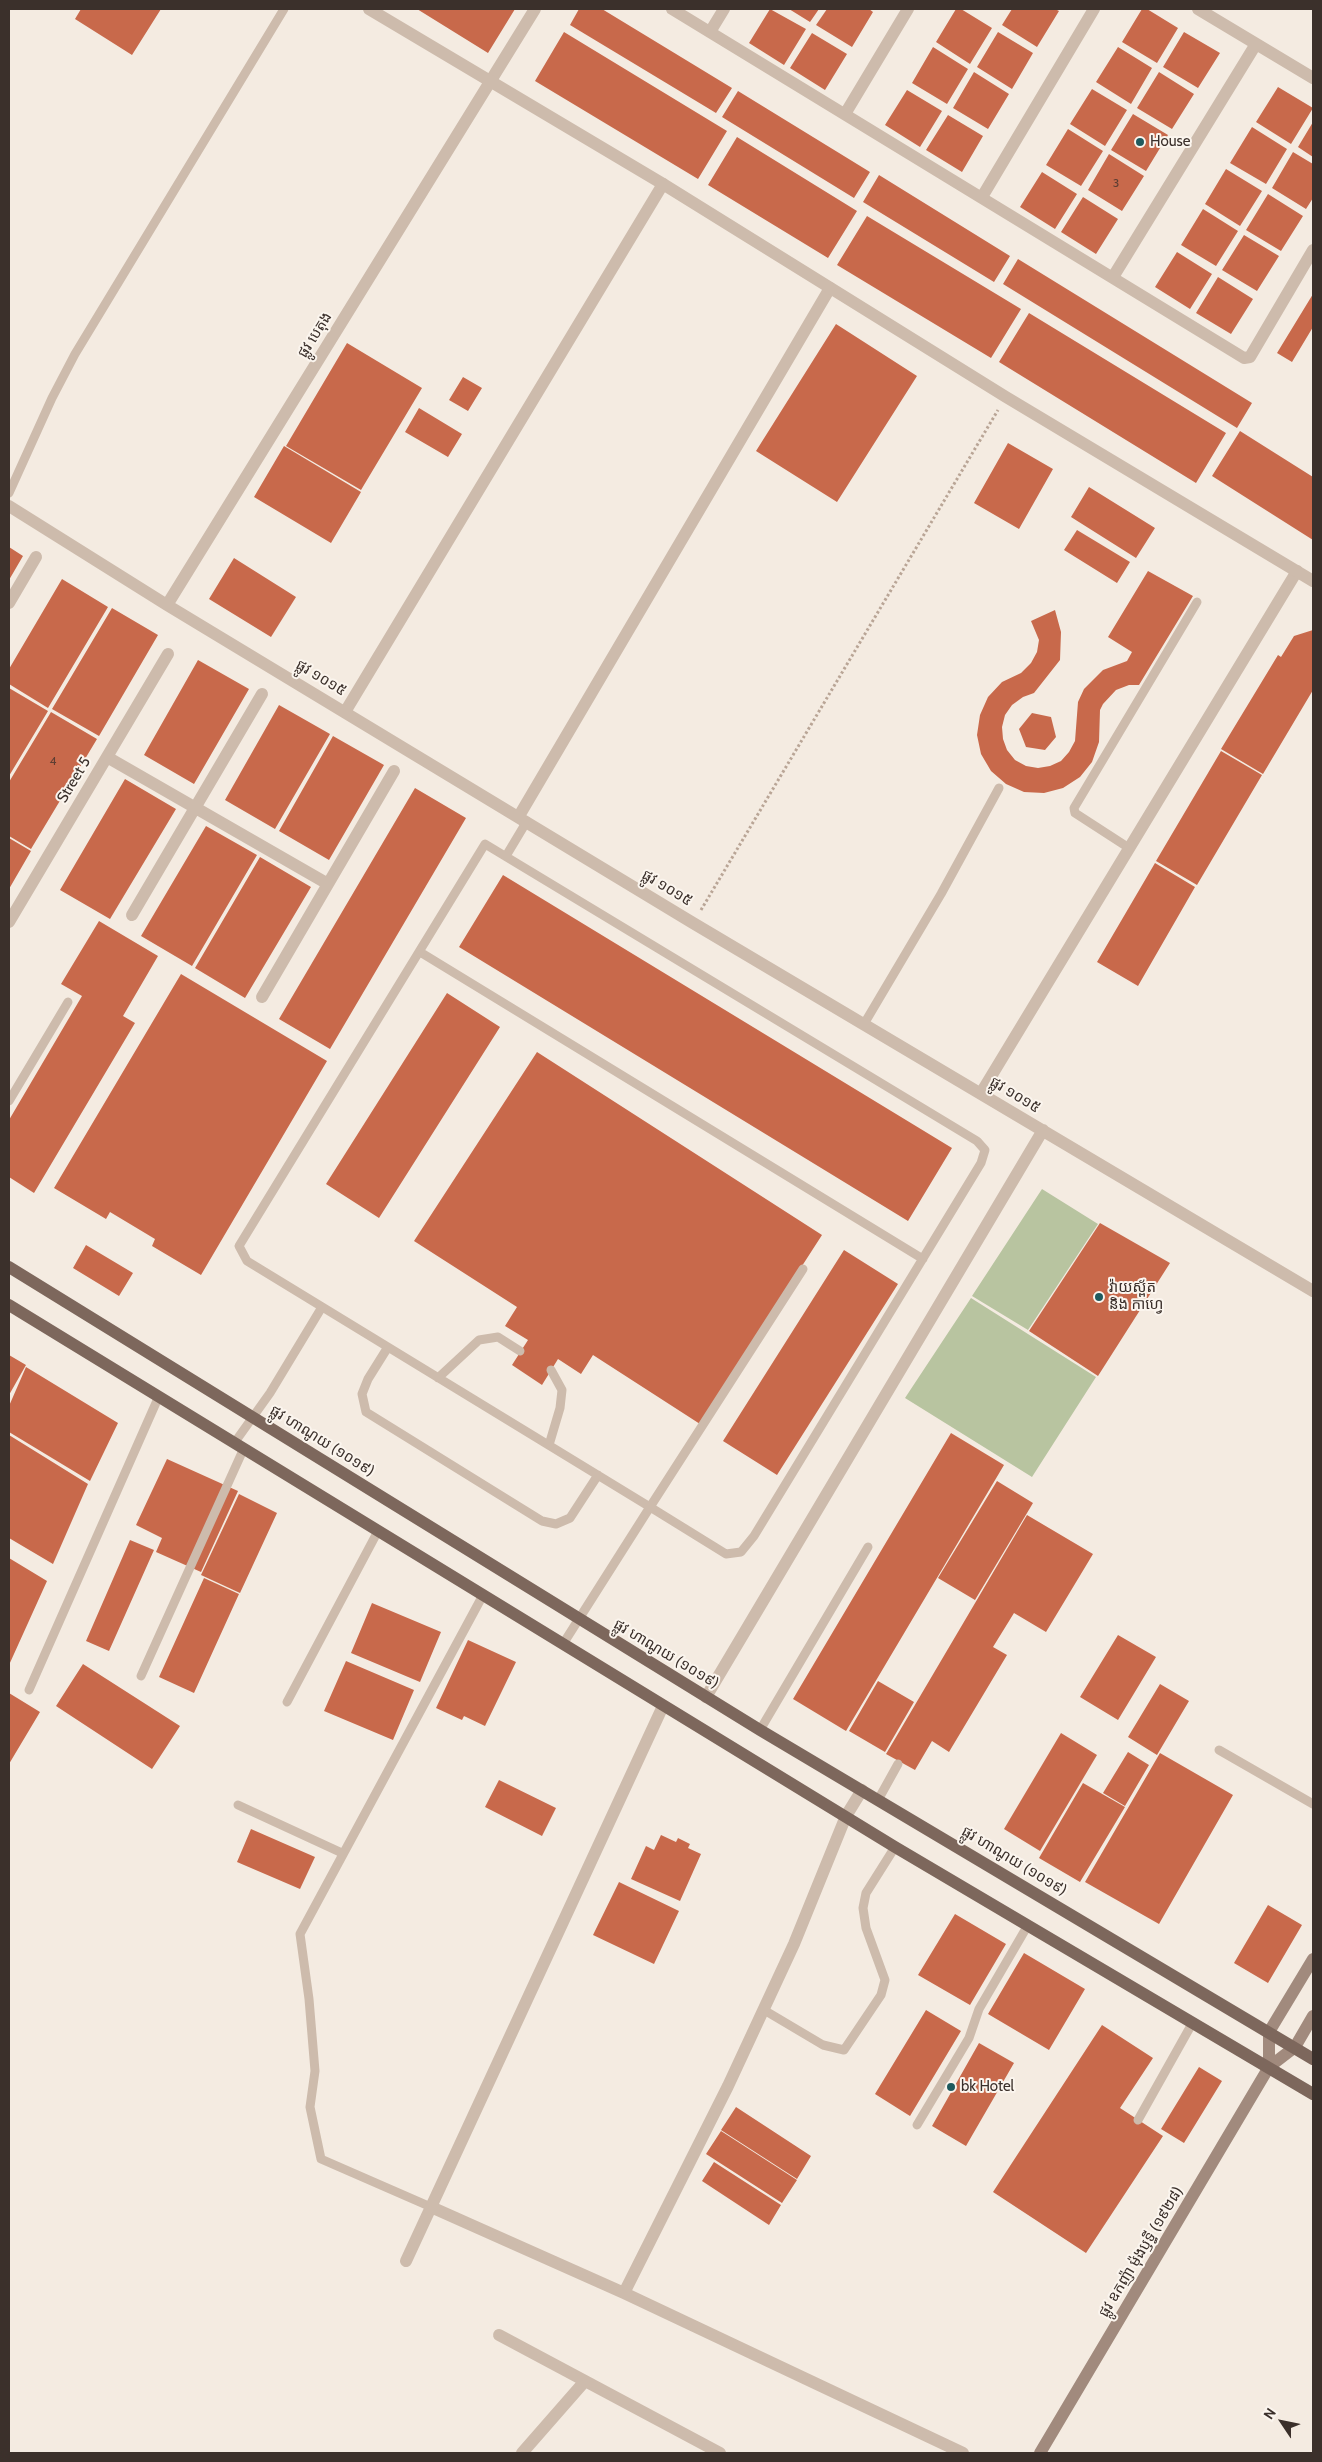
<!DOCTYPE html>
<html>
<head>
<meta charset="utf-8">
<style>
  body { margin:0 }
  #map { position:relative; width:1322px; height:2462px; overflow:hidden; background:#f4ebe1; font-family:Cabin,sans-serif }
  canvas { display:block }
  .frame { position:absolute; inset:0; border:10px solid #3b302b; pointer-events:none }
  .north { position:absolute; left:1257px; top:2397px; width:50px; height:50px; -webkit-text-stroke:4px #fbf5ee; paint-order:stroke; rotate:304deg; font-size:14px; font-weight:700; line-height:20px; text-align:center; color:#3b302b }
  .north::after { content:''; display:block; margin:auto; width:18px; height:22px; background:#3b302b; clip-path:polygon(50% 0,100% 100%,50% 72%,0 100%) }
</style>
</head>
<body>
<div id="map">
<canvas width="1322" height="2462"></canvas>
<div class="frame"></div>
<div class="north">N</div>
</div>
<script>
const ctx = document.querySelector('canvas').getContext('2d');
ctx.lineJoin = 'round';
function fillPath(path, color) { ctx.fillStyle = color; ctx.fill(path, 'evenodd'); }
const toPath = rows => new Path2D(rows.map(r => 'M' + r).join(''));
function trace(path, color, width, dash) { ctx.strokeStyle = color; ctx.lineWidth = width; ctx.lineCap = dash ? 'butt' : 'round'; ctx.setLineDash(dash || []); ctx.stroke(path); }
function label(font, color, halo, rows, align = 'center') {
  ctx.font = font + ' Cabin,"Noto Sans Khmer",sans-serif'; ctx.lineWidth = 4; ctx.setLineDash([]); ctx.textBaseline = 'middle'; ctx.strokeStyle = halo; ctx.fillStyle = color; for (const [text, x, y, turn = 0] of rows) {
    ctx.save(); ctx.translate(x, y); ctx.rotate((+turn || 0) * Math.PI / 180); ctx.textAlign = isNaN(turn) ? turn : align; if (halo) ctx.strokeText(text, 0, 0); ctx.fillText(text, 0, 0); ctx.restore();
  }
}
fillPath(toPath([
  [1042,1189,1098,1224,1028,1330,972,1296],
  [971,1298,1096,1377,1032,1477,905,1398]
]), '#b8c4a0');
fillPath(toPath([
  [81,9,161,9,132,55,75,19],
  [417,9,515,9,488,53],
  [579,9,602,9,732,88,716,113,570,25],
  [770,9,806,29,784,65,749,43],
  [789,9,819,9,810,22],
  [827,9,869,9,873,12,852,47,816,25],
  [956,9,961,9,992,28,970,64,936,42],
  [1012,9,1055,9,1059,11,1037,47,1002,25],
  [1142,9,1147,9,1178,28,1157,63,1122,42],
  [564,32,727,131,698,179,535,81],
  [998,32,1033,53,1012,89,977,67],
  [1184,32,1220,53,1198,88,1163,67],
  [812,33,847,54,825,90,790,68],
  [933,47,968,69,947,104,912,83],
  [1118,47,1152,68,1131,104,1096,82],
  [974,72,1009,94,988,129,953,108],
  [1159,72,1194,94,1172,129,1137,108],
  [1278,87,1313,108,1291,144,1256,122],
  [1092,89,1127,110,1105,146,1070,124],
  [907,90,942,111,920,147,885,125],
  [738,91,870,172,854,198,722,117],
  [1133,114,1168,135,1146,171,1111,150],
  [948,115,983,136,962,172,926,150],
  [1313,122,1313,157,1298,147],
  [1252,127,1287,149,1266,184,1230,163],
  [1068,129,1103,151,1081,186,1046,165],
  [737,137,857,211,828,258,708,185],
  [1293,152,1313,164,1313,198,1306,209,1272,188],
  [1109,154,1144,176,1122,211,1088,190],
  [1226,169,1262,191,1240,226,1205,204],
  [1042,172,1077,194,1055,229,1020,207],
  [879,175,1010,256,994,282,863,202],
  [1268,194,1303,216,1281,251,1246,230],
  [1083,197,1118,219,1096,254,1061,232],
  [1203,209,1238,231,1216,266,1181,245],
  [867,216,1021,309,991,358,837,265],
  [1244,235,1279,256,1257,291,1222,270],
  [1177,252,1212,274,1190,309,1155,287],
  [1018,259,1252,403,1237,428,1003,284],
  [1218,277,1253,299,1231,334,1196,313],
  [1313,294,1313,327,1292,362,1277,353],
  [1029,313,1226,433,1196,483,999,362],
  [836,324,917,376,837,502,756,451],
  [347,343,422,388,361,490,286,446],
  [463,377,482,388,468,411,449,400],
  [419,408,462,434,448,457,405,432],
  [1240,431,1313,477,1313,540,1212,476],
  [1008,443,1053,469,1019,529,974,503],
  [284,446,361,492,331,543,254,497],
  [1089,487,1155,528,1136,558,1071,517],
  [1077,530,1130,562,1117,583,1064,550],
  [9,547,23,556,9,580],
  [234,558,296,597,271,637,209,599],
  [1148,571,1193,596,1139,685,1129,685,1116,690,1103,704,1100,710,1099,742,1092,762,1080,777,1063,788,1044,793,1024,792,1006,784,991,771,981,754,977,735,980,715,988,697,1002,682,1021,673,1031,663,1037,652,1039,640,1031,621,1055,610,1061,632,1060,660,1034,693,1023,697,1012,705,1005,715,1002,727,1003,739,1007,750,1015,760,1026,766,1038,768,1050,766,1061,761,1069,752,1075,741,1078,702,1084,689,1103,670,1127,661,1132,652,1108,637],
  [62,579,108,607,48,708,9,684,9,669],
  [112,608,158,635,99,736,52,709],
  [1313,630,1313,690,1263,774,1221,749,1278,655,1281,657,1294,636],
  [198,660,249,689,194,784,144,755],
  [9,688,48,711,9,776],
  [279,705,330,734,275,829,225,800],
  [51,712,97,739,31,849,9,836,9,782],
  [1032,713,1051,717,1056,737,1045,750,1026,747,1019,729],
  [333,736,384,765,329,860,279,831],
  [1221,751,1262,775,1197,885,1156,861],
  [125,779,176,809,110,919,60,890],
  [415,788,466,818,330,1049,279,1019],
  [206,826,257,855,192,966,141,936],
  [9,838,31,851,9,889],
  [260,857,311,887,245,998,195,968],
  [1155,863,1195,887,1138,986,1097,962],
  [503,875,952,1148,908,1221,459,947],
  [99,921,158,956,123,1016,135,1023,34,1193,9,1177,9,1120,82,996,61,984],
  [181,974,327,1061,201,1275,152,1246,155,1239,110,1212,106,1219,54,1188],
  [447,993,500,1027,379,1218,326,1184],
  [537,1052,822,1235,700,1424,593,1355,581,1374,558,1359,542,1385,512,1365,528,1340,505,1326,517,1307,414,1241],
  [1100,1223,1170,1263,1098,1376,1029,1331],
  [86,1245,133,1273,119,1296,73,1268],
  [844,1250,898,1284,777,1475,723,1441],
  [9,1355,26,1365,9,1395],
  [26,1367,118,1423,90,1481,9,1432,9,1406],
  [951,1433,1004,1465,846,1731,793,1699],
  [9,1435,88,1484,53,1564,9,1538],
  [167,1459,238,1491,201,1572,156,1552,162,1538,136,1525],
  [997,1481,1033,1503,975,1600,938,1578],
  [239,1494,277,1513,240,1593,201,1575],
  [1027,1515,1093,1554,1046,1632,1014,1613,993,1647,1007,1655,949,1752,932,1741,915,1770,886,1754],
  [130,1540,154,1550,109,1651,86,1641],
  [9,1558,47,1581,9,1665],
  [204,1578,239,1594,194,1693,159,1677],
  [372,1603,441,1632,420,1682,351,1653],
  [1118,1635,1156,1657,1118,1720,1080,1697],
  [468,1640,516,1662,485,1726,464,1716,462,1720,436,1708],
  [346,1661,414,1690,393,1740,324,1711],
  [83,1664,180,1726,152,1769,56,1706],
  [878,1681,914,1702,885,1752,849,1731],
  [1160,1684,1189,1701,1157,1755,1128,1737],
  [9,1693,40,1712,9,1764],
  [1061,1733,1097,1755,1040,1851,1004,1829],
  [1128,1752,1149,1765,1125,1806,1103,1793],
  [1160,1753,1233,1795,1159,1924,1085,1882],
  [499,1780,556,1808,542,1836,485,1807],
  [1083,1783,1125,1807,1080,1882,1039,1858],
  [251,1829,315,1857,300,1889,237,1862],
  [661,1835,676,1842,678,1838,690,1844,688,1848,701,1854,680,1901,631,1879,646,1846,654,1850],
  [619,1882,679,1911,654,1964,593,1935],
  [1268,1905,1302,1925,1268,1983,1234,1963],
  [955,1914,1006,1944,970,2005,918,1975],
  [1024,1953,1085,1989,1049,2050,988,2014],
  [926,2010,961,2031,910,2116,875,2094],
  [1102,2025,1153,2058,1120,2108,1163,2136,1086,2253,993,2192],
  [979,2043,1014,2063,966,2146,932,2126],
  [1199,2067,1222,2081,1184,2143,1161,2129],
  [736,2107,811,2156,797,2179,721,2130],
  [721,2131,797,2180,782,2203,706,2154],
  [714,2162,781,2205,769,2225,702,2181]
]), '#c8694b');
trace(toPath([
  [701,910,998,410]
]), '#b9a596', 3, [2.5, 2.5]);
trace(toPath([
  [9,493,52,398,75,354,284,9],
  [1129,848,1075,813,1074,808,1197,602],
  [506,856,527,821],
  [420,952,923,1259],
  [864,1024,941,894,999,788],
  [9,1101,68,1002],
  [388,1347,368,1379,362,1394,366,1412,542,1521,556,1524,570,1518,598,1475],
  [438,1378,479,1340,498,1337,520,1351],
  [235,1442,270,1393,322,1307],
  [549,1445,560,1408,562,1390,551,1370],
  [563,1644,650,1507,247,1261,239,1246,485,844,977,1141,985,1150,981,1163,754,1536,741,1552,726,1554,650,1507,803,1269],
  [141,1676,244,1448],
  [29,1690,159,1396],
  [287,1702,378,1531],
  [760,1730,868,1547],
  [1219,1750,1313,1804],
  [878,1800,898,1764],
  [238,1805,342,1853],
  [764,2010,823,2045,844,2050,881,1995,885,1980,866,1928,863,1908,866,1893,895,1847],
  [1138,2120,1193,2022],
  [917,2125,969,2038,979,2009,1028,1925],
  [431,2207,321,2159,310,2107,315,2071,309,1999,300,1934,483,1595]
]), '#cdbbac', 9);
trace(toPath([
  [672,9,1244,358,1250,357,1313,250],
  [1198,9,1313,78],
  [710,32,724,9],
  [845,114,908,9],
  [982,197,1094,9],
  [1113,277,1256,44],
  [9,506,167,605,693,923,1313,1291],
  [9,603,36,557],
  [167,605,535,9],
  [345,712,663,184],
  [107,757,328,884],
  [519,816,830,288],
  [132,915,262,694],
  [9,922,168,654],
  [262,997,394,771],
  [981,1093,1297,571],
  [706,1697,1043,1130],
  [431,2207,624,2293,963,2453],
  [406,2261,663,1706],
  [624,2293,728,2086,794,1944,846,1816,862,1790],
  [499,2335,720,2453],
  [522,2453,585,2381]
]), '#cdbbac', 12);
trace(toPath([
  [369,9,663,184,1006,397,1313,581]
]), '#cdbbac', 12);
trace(toPath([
  [1269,2067,1269,2032,1313,1959],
  [1040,2453,1269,2067,1295,2047,1313,2016]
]), '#a18a7d', 12);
trace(toPath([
  [9,1267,760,1730,1313,2059],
  [9,1305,895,1847,1313,2094]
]), '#7d675c', 12);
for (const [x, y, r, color] of [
  [1140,142,5,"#1f5a5e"],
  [1099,1297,5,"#1f5a5e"],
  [951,2087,5,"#1f5a5e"]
]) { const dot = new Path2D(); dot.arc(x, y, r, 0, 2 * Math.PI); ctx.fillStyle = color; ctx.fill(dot); trace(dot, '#fbf5ee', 2); }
label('12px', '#5e3e33', null, [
  ["3",1116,183],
  ["4",53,761]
]);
label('15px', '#3b302b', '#fbf5ee', [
  ["House",1150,142],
  ["វ៉ាយស្ព័ត",1109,1288],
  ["និង កាហ្វេ",1109,1305],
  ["bk Hotel",961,2087]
], 'left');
label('15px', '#3b302b', '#fbf5ee', [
  ["ផ្លូវ បេតុង",315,335,-58],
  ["ផ្លូវ ១០១៥",321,678,31],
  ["Street 5",74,780,-59],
  ["ផ្លូវ ១០១៥",667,888,31],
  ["ផ្លូវ ១០១៥",1015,1095,31],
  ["ផ្លូវ ហាណូយ (១០១៩)",322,1441,32],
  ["ផ្លូវ ហាណូយ (១០១៩)",666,1654,31],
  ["ផ្លូវ ហាណូយ (១០១៩)",1014,1861,31],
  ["ផ្លូវ ឧកញ៉ា ម៉ុងឫទ្ធី (១៩២៨)",1141,2252,-59]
]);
</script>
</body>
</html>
